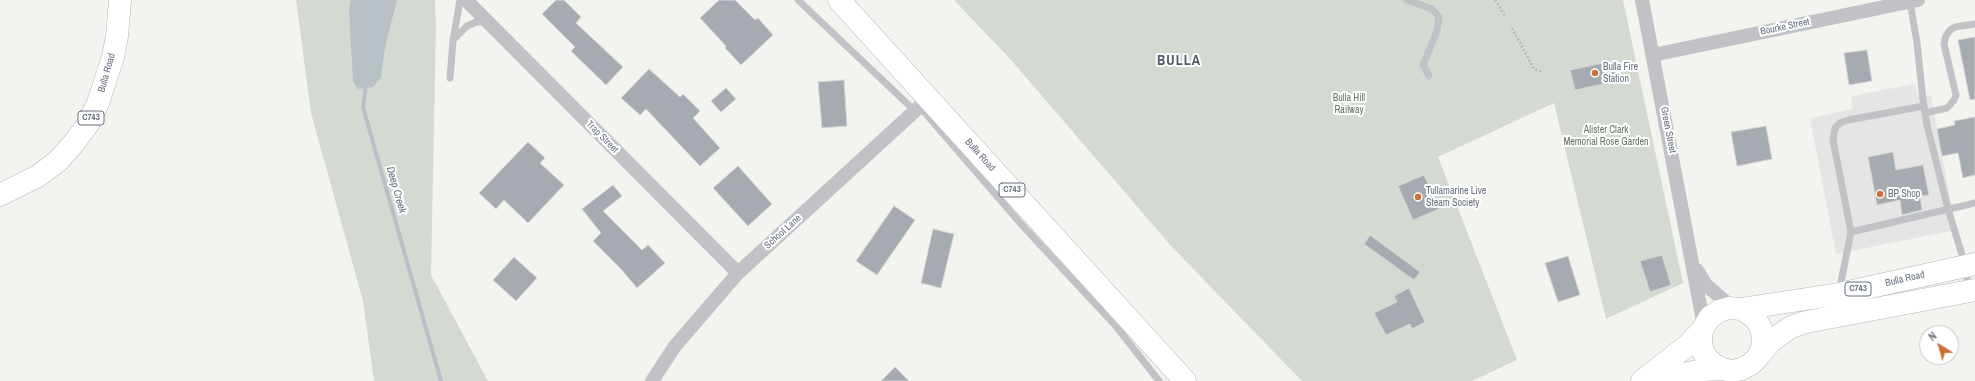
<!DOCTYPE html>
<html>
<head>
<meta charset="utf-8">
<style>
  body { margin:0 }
  #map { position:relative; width:1975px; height:381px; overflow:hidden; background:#f3f4f0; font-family:"Archivo Narrow",sans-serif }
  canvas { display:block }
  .north { position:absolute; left:1919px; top:325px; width:40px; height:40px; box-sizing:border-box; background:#fff; border:1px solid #c2c6cb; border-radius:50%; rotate:323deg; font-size:11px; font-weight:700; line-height:16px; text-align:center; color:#66707e }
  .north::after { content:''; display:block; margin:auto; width:14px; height:18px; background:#cf6e35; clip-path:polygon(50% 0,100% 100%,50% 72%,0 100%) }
</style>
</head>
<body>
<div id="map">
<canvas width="1975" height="381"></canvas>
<div class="north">N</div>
</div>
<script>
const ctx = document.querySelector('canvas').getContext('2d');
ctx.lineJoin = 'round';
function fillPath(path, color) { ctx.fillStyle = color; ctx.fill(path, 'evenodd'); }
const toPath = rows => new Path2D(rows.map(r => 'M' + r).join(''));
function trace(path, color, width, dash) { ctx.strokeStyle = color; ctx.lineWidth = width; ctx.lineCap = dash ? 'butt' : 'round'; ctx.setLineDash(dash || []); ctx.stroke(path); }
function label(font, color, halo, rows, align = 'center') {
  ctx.font = font + ' "Archivo Narrow",sans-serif'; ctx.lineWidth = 4; ctx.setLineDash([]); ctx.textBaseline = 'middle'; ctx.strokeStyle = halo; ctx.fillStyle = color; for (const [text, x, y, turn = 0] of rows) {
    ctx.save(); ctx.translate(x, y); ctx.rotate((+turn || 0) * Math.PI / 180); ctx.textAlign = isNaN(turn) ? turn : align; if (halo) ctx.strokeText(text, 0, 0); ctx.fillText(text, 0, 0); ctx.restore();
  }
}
fillPath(toPath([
  [1915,84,1918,97,1931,95,1956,230,1836,254,1810,118,1853,109,1851,96]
]), '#e4e5e4');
fillPath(toPath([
  [296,0,435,0,436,24,431,275,488,381,374,381,363,301,311,113],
  [954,0,1623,0,1683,283,1606,319,1554,103,1438,157,1517,360,1472,381,1302,381,1172,247,1011,60]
]), '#d4dad2');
fillPath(toPath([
  [351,0,397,0,385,47,381,77,373,87,358,89,353,81,349,9]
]), '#b8c0c5');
trace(toPath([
  [366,84,363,107,441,381]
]), '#b8c0c5', 4);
const building = toPath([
  [556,0,564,0,581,17,576,23,623,67,606,85,571,51,575,47,542,14,556,0],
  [719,0,735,0,755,20,758,18,773,35,741,65,725,48,726,46,700,18,719,0],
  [1975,37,1975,99,1970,100,1958,40,1975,37],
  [1867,50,1872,81,1849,85,1844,53,1867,50],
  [1617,60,1620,76,1602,80,1603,84,1575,90,1570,70,1617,60],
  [649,69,680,97,683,94,700,111,693,118,720,148,700,166,646,109,640,115,621,98,649,69],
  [844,80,847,126,822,128,818,82,844,80],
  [726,88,736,99,721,112,711,101,726,88],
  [1975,117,1975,175,1963,178,1958,153,1942,156,1937,129,1955,125,1954,121,1975,117],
  [1766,126,1772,159,1737,166,1731,132,1766,126],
  [528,142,545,158,540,163,564,185,528,223,504,200,496,209,479,193,528,142],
  [1893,152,1896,170,1923,165,1929,195,1920,196,1922,210,1902,215,1900,200,1877,205,1868,157,1893,152],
  [738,166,772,204,748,226,713,188,738,166],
  [1424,175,1439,209,1413,220,1398,186,1424,175],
  [613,185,622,196,603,211,642,250,648,245,665,263,637,288,621,269,593,241,601,233,582,209,613,185],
  [894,206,915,220,877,275,856,261,894,206],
  [933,229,954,234,941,288,921,283,933,229],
  [1370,235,1420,272,1414,280,1364,244,1370,235],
  [1662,255,1671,285,1650,292,1640,261,1662,255],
  [1568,256,1580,295,1558,302,1545,263,1568,256],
  [514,257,537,278,516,301,493,280,514,257],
  [1409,288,1425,322,1412,329,1410,324,1386,335,1374,313,1397,302,1394,296,1409,288],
  [895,367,909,381,881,381,895,367]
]);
fillPath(building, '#a6abb2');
trace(building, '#d5d5d3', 1);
const primary = toPath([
  [839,0,1185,381],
  [0,195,38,176,58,161,74,143,88,124,98,103,113,57,117,36,120,0],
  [1741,309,1839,294,1975,264],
  [1758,357,1771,341,1791,327,1806,322,1975,290],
  [1642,381,1688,345,1702,330,1710,317,1719,311,1729,308,1741,309,1748,313,1756,319,1761,328,1763,338,1762,348,1758,357,1751,364,1742,369,1732,371,1722,369,1713,364,1706,357,1702,349,1701,339,1702,330],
  [1664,381,1683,374,1703,370,1722,369]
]);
trace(primary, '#b1b4b8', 23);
trace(toPath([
  [1495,0,1506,17],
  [1512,28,1534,69,1542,72]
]), '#b7b9bc', 2.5, [2, 2]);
trace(toPath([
  [798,0,915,111],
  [1407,0,1432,9,1439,17,1437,31,1423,65,1429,76],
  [1910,2,1917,43,1923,100,1927,125,1948,209,1963,258,1969,288],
  [453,40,467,26,476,22,486,22],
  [450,78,453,41,460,0],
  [920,107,1021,224,1115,325,1159,381],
  [1925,113,1947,108,1954,100,1956,95,1944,44,1946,36,1950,30,1955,27,1975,24],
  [1851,232,1833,140,1835,128,1840,123,1848,120,1924,106],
  [1839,292,1851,232,1975,203]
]), '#c0c2c5', 7);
trace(toPath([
  [466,0,738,273],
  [1642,0,1704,326],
  [1653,55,1918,0],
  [1697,270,1706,285,1734,309],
  [652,381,675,346,738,273,929,98]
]), '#c0c2c5', 14);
trace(primary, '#fff', 22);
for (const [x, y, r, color] of [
  [1595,73,4,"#cf6e35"],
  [1880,194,4,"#cf6e35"],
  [1418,197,4,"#cf6e35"]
]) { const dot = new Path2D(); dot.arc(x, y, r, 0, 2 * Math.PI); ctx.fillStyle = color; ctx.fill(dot); trace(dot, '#fff', 1.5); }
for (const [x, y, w] of [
  [91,118,26],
  [1012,190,26],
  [1858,289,26]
]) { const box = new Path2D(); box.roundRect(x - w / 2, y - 7, w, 14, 3); ctx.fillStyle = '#fff'; ctx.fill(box); trace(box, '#66707e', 1); }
label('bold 9px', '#66707e', null, [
  ["C743",91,118],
  ["C743",1012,190],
  ["C743",1858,289]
]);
label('10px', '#66707e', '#fff', [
  ["Bourke Street",1785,27,-12],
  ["Bulla Road",107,73,-74],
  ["Green Street",1668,130,79],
  ["Trap Street",602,137,45],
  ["Bulla Road",980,155,48],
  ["School Lane",783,232,-42],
  ["Bulla Road",1905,279,-13]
]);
label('10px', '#66707e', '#fff', [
  ["Bulla Fire",1603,67],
  ["Station",1603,79],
  ["Tullamarine Live",1426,191],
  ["Steam Society",1426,203],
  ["BP Shop",1888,194]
], 'left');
label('10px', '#657664', '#fff', [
  ["Bulla Hill",1349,98],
  ["Railway",1349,110],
  ["Alister Clark",1606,130],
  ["Memorial Rose Garden",1606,142]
]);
label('italic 11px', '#677782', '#fff', [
  ["Deep Creek",396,190,74]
]);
ctx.letterSpacing = '1px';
label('bold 14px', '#535a64', '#fff', [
  ["BULLA",1179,61]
]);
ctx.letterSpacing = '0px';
</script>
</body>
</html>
